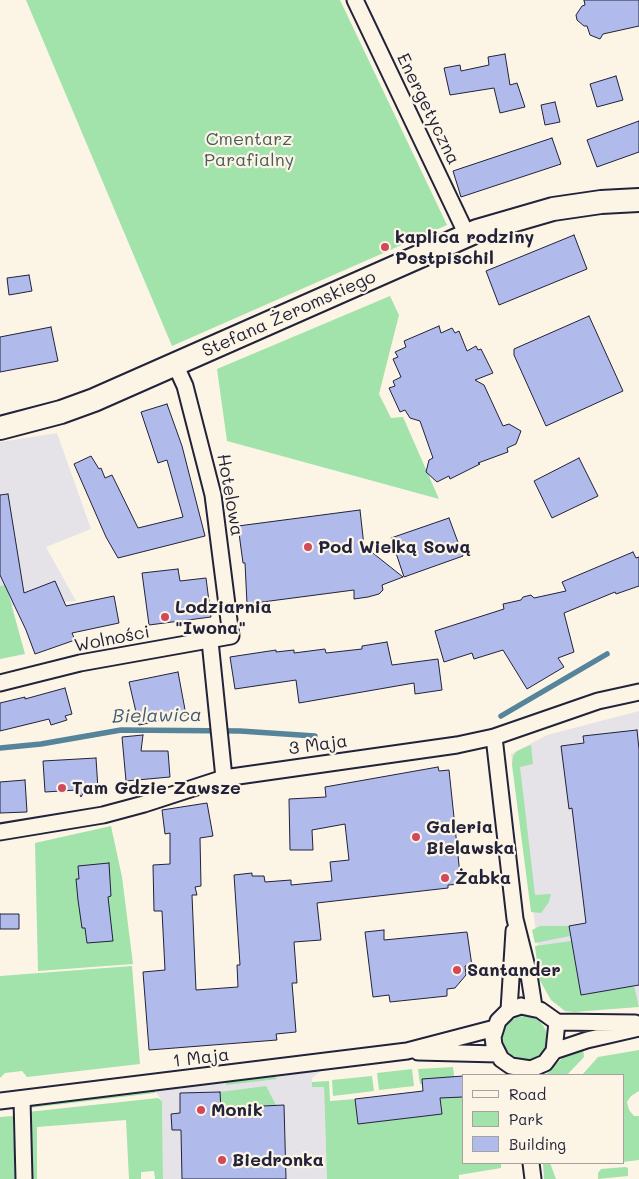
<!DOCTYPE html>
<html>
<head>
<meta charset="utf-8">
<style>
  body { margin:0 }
  #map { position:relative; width:639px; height:1179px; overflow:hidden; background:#fcf5e5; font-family:Mali,sans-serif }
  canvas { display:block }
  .legend { position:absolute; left:462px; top:1074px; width:162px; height:90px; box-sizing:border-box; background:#fcf5e5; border:1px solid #a5a1a1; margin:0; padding:6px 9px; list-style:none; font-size:15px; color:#22223b }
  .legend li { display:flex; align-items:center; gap:10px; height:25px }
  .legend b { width:25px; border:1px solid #a5a1a1 }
</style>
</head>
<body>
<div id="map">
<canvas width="639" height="1179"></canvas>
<ul class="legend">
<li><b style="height:6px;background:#fcf5e5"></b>Road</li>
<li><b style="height:14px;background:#a2e2ab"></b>Park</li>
<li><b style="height:14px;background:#b0baeb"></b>Building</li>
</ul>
</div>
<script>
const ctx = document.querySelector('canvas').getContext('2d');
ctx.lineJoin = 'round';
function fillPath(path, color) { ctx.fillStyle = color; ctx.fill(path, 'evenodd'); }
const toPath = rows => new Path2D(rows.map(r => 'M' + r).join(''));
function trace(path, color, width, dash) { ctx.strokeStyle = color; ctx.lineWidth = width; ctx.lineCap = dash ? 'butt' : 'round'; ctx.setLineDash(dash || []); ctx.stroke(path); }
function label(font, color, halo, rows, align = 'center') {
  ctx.font = font + ' Mali,sans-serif'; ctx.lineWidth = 4.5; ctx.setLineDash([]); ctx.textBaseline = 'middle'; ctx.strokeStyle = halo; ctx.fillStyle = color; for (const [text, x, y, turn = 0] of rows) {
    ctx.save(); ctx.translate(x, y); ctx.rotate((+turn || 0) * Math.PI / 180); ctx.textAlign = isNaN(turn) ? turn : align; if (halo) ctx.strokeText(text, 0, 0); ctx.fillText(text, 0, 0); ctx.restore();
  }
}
fillPath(toPath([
  [57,433,91,529,46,547,76,601,0,607,0,442],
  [639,711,639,1003,573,1009,543,982,511,754,547,735],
  [321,1071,312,1078,312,1087,324,1087,327,1179,163,1179,162,1101,155,1091]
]), '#e5e3e7');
fillPath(toPath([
  [26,0,340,0,447,225,172,346],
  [390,296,399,315,379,394,391,418,403,417,439,499,227,441,217,369],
  [6,585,25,654,0,659,0,586],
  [531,745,533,764,520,767,535,895,551,894,549,902,541,913,531,912,512,765,513,756,517,751],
  [111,826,122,877,133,964,38,971,35,843],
  [540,926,569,926,570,936,535,943,532,930],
  [571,941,581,995,634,986,639,1007,574,1012,565,1011,551,1000,539,979,535,946],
  [132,966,140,1064,27,1077,22,1071,5,1073,0,1078,0,976],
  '503 1038a22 22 0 1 1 44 0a22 22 0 1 1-44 0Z',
  [583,1047,584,1057,567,1075,546,1075,567,1053],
  [639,1050,639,1091,631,1096,627,1102,629,1110,634,1116,639,1116,639,1160,623,1162,623,1075,582,1075,598,1057],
  [453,1067,456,1092,460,1092,463,1102,463,1163,501,1163,501,1168,459,1175,459,1179,327,1179,324,1087,312,1087,312,1082,329,1081,330,1101,355,1099,358,1124,442,1114,439,1089,420,1084,418,1069],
  [412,1069,414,1086,379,1090,377,1073],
  [274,1076,277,1079,226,1085,226,1081],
  [372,1076,374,1091,333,1096,332,1080],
  [266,1086,276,1105,221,1108,220,1092],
  [155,1091,155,1093,29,1108,30,1105],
  [158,1098,162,1101,163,1179,155,1179,154,1171,141,1172,141,1179,129,1179,126,1120,37,1127,37,1179,31,1179,28,1112],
  [13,1116,15,1179,0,1179,0,1117],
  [543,1163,550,1163,556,1179,544,1179],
  [625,1167,628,1168,628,1176,598,1179,598,1173,601,1169]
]), '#a2e2ab');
trace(toPath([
  [501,716,607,654],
  [0,748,41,744,121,730,240,731,315,736]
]), '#56849a', 5.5);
const building = toPath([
  [584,0,639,0,639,26,603,34,600,39,590,35,587,26,584,26,577,20,576,15,582,6,585,5,584,0],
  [505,54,510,85,517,83,525,107,500,113,494,88,450,95,444,68,460,65,461,71,489,65,488,57,505,54],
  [616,76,623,100,597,107,590,84,616,76],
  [555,102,560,122,545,125,541,105,555,102],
  [639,121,639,152,597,167,587,140,639,121],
  [552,138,561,164,461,197,453,171,552,138],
  [574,235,587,269,499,305,486,271,574,235],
  [29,275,32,291,9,295,7,278,29,275],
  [589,316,623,391,546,426,514,355,514,349,589,316],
  [439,326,441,333,452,328,455,333,459,331,467,351,476,346,478,350,481,349,493,373,475,380,484,385,503,426,509,424,521,431,516,444,507,448,508,452,478,463,480,464,450,479,449,476,437,482,426,472,429,460,433,458,420,421,410,418,405,410,400,412,389,388,395,386,393,381,401,377,393,359,398,357,395,352,406,347,404,341,439,326],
  [51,327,58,361,0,372,0,337,51,327],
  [167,404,182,446,205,536,118,558,106,537,74,464,91,456,99,469,101,468,105,478,112,475,138,528,183,517,167,460,158,463,141,412,167,404],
  [579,458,598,496,552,518,534,481,579,458],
  [8,494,24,593,55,581,66,606,114,596,119,623,72,633,75,640,35,654,26,630,0,575,0,495,8,494],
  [360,510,364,546,403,577,382,585,383,590,379,594,368,597,354,599,354,590,247,604,245,563,243,563,238,526,360,510],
  [449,518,463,556,404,577,391,538,449,518],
  [633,552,636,558,639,557,639,586,616,594,615,592,564,613,574,652,558,658,564,667,527,689,503,650,474,659,472,653,444,662,435,631,504,609,503,604,521,600,523,597,531,595,534,598,566,591,562,582,633,552],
  [178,569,180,581,206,578,211,617,149,625,142,573,178,569],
  [387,642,392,665,438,659,442,690,415,694,414,683,299,703,296,680,235,689,230,657,276,650,276,652,294,650,294,653,325,649,326,653,362,649,362,646,387,642],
  [178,672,186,715,139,725,129,682,178,672],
  [65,688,72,714,65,716,67,720,51,725,49,719,0,731,0,703,25,697,25,699,65,688],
  [637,730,639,749,639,985,581,995,569,926,586,923,572,808,569,809,561,746,584,743,583,736,637,730],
  [143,735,141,751,168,751,170,777,126,781,122,737,143,735],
  [96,758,98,789,85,790,81,797,77,790,45,792,43,761,96,758],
  [438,767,439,771,449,770,461,884,448,885,448,888,317,903,321,940,294,942,297,983,292,983,296,1032,276,1034,277,1040,149,1050,143,972,165,970,162,911,154,911,153,865,170,864,170,833,165,834,162,810,207,803,213,836,200,838,201,886,195,887,197,895,192,895,196,990,238,987,237,965,240,965,234,875,252,873,252,876,264,876,265,882,291,880,291,885,332,881,330,862,349,860,345,824,312,830,313,850,290,850,289,799,326,797,325,787,438,767],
  [25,780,27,812,0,813,0,782,25,780],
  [109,863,111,896,108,897,113,941,87,943,85,928,82,928,78,900,76,879,79,879,78,866,109,863],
  [0,914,19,914,19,929,0,929,0,914],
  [384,930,384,940,467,932,472,966,465,966,466,975,455,988,447,989,447,996,390,1002,389,995,373,997,365,932,384,930],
  [463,1076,463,1097,440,1098,442,1114,358,1124,355,1099,423,1091,422,1079,463,1076],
  [220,1092,221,1108,284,1105,286,1179,182,1179,181,1130,172,1130,171,1114,180,1113,180,1093,220,1092]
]);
fillPath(building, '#b0baeb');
trace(building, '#22223b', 1);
const street = toPath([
  [355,0,467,235],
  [210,641,224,778],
  [0,683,80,663,231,636,213,495,185,386,175,364],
  [494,737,515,919,529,975,534,1007],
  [0,832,103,815,144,804,224,778,457,745,494,737,598,701,639,692],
  [521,1006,540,1010,557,1022,554,1051,545,1063,531,1069,511,1066,501,1059,494,1045,493,1037,498,1021,509,1010,521,1006],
  [509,1010,514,931],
  [557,1022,635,1023],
  [554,1051,587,1040,639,1028],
  [418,1052,498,1054],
  [22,1099,24,1179],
  [0,1101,407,1051,495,1028],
  [531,1163,533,1179]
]);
const secondary = toPath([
  [0,428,61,412,94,400,477,231,553,209,601,202,639,200]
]);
trace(street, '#22223b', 19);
trace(secondary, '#22223b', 26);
trace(street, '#fcf5e5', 15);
trace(secondary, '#fcf5e5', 22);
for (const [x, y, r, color] of [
  [385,247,5,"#d1495b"],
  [308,547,5,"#d1495b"],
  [165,617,5,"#d1495b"],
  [62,788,5,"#d1495b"],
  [416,837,5,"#d1495b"],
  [445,878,5,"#d1495b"],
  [457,970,5,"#d1495b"],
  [201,1110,5,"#d1495b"],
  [222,1160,5,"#d1495b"]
]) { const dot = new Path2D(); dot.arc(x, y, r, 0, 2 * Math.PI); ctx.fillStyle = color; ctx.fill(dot); trace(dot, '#fcf5e5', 2); }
label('18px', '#22223b', '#fcf5e5', [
  ["Energetyczna",428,109,64],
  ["Stefana Żeromskiego",289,314,-24],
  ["Hotelowa",230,495,80],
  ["Wolności",112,639,-11],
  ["3 Maja",318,745,-8],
  ["1 Maja",201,1058,-7]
]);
label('18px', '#485c5d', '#fcf5e5', [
  ["Cmentarz",249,139],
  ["Parafialny",249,160]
]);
label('bold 18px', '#22223b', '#fcf5e5', [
  ["kaplica rodziny",395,237],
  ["Postpischil",395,258],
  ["Pod Wielką Sową",318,547],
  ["Lodziarnia",175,607],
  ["\"Iwona\"",175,628],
  ["Tam Gdzie Zawsze",72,788],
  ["Galeria",426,827],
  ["Bielawska",426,848],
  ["Żabka",455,878],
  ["Santander",467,970],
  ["Monik",211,1110],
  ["Biedronka",232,1160]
], 'left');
label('italic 19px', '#405b72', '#fcf5e5', [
  ["Bielawica",157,716,-1]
]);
</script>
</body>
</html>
